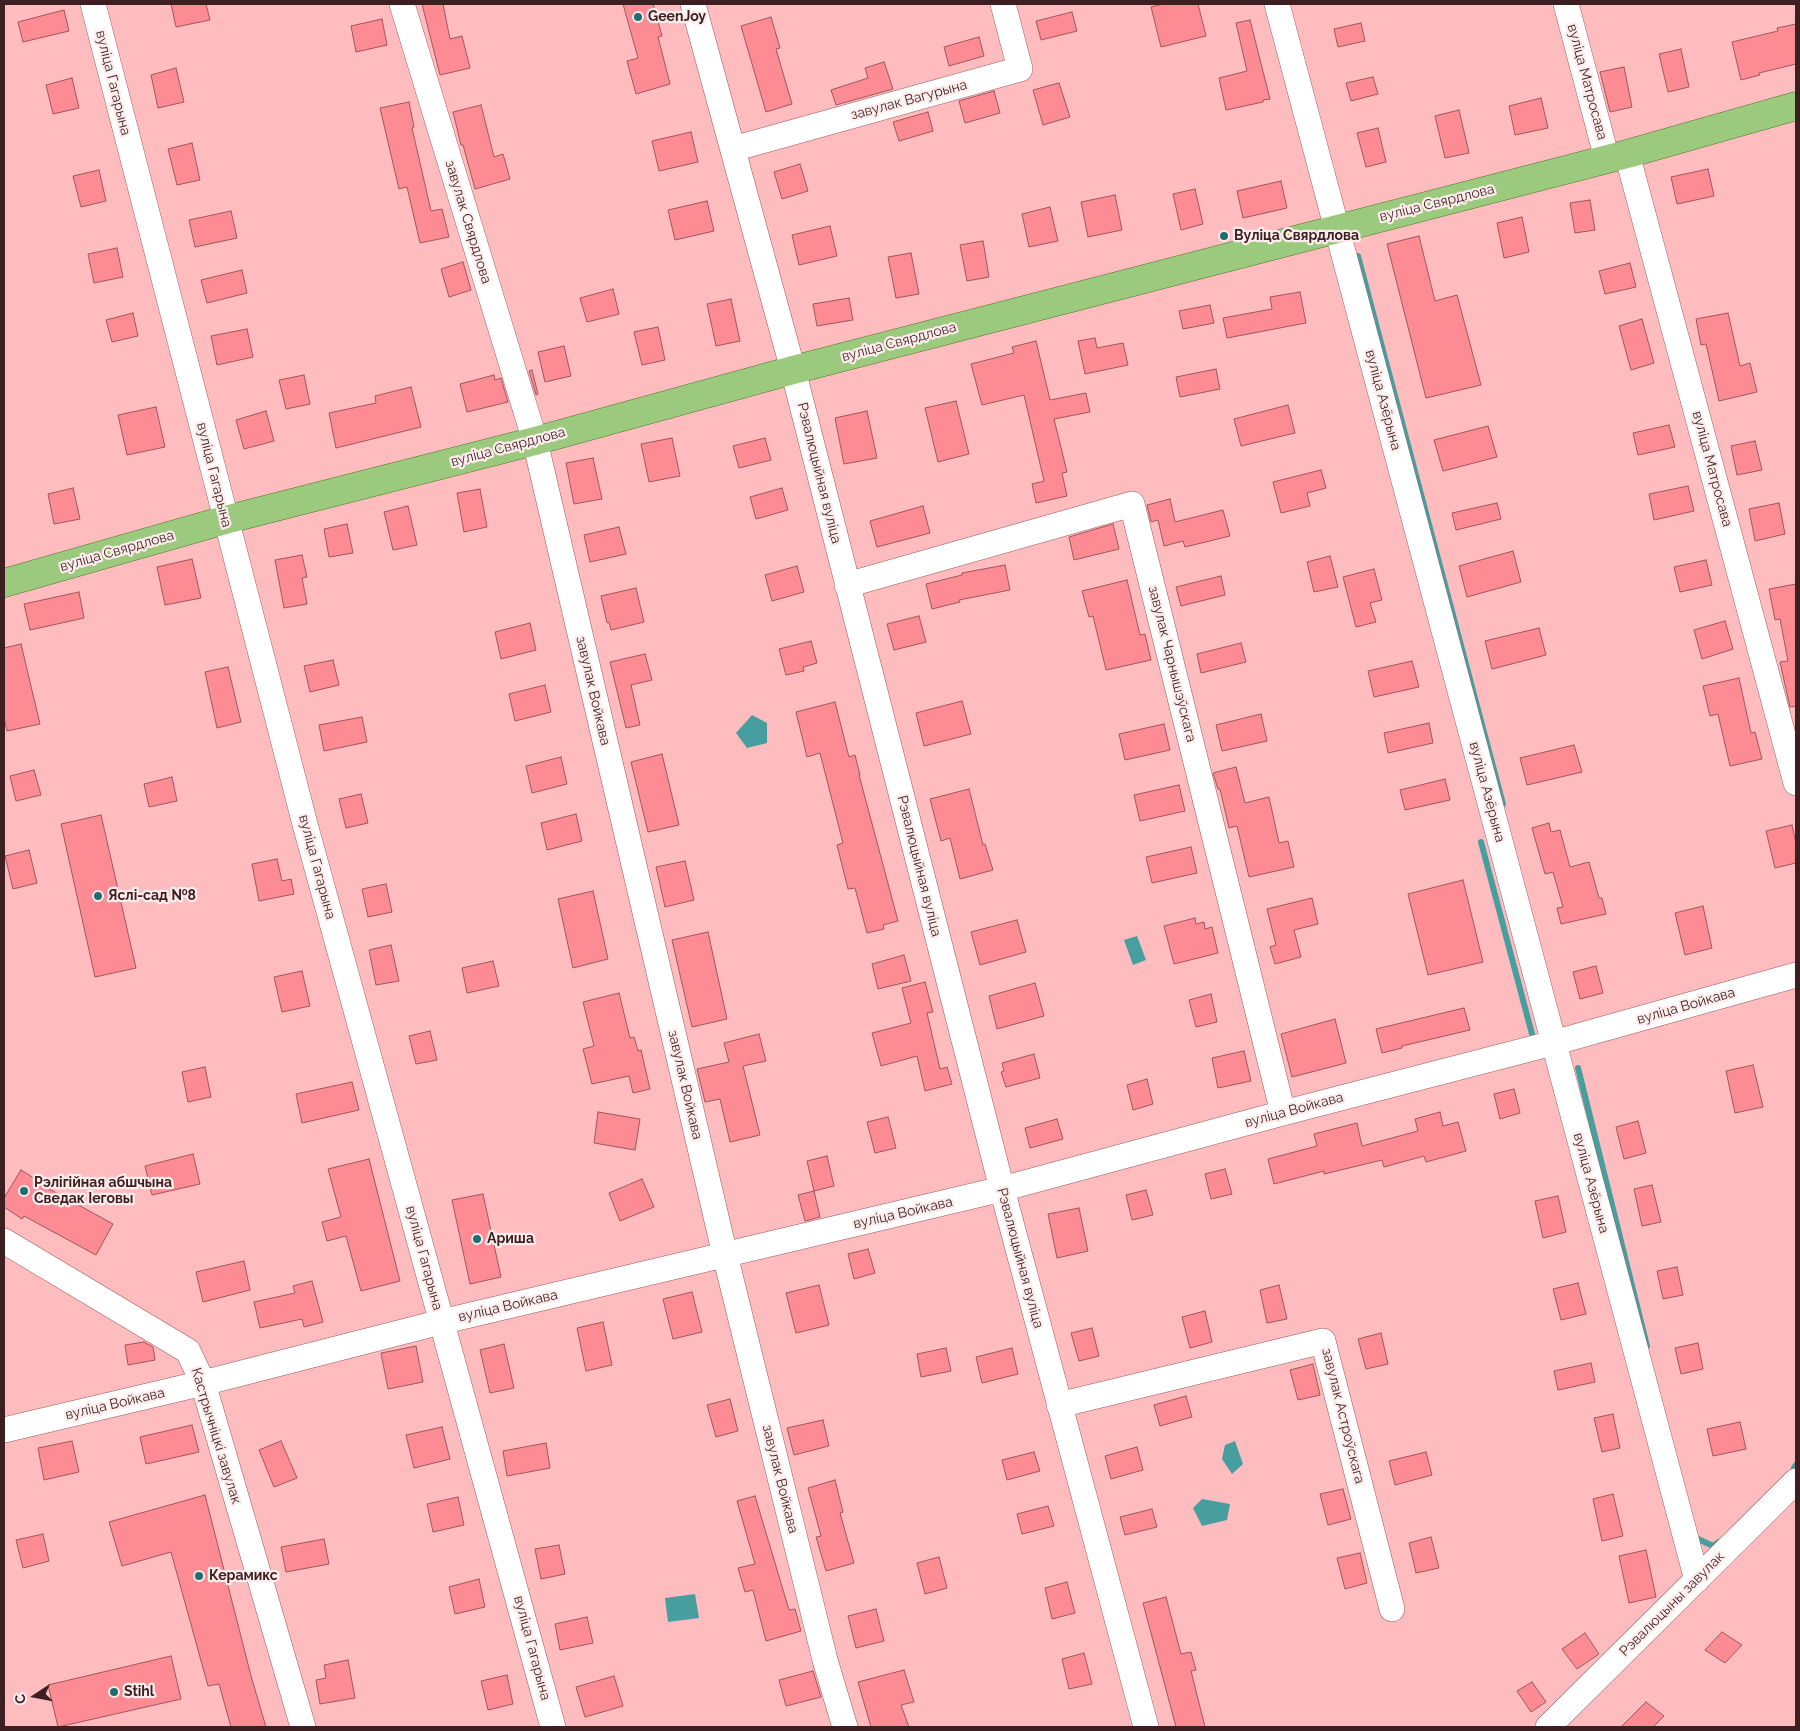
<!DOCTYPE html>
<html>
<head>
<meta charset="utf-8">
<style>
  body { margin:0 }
  #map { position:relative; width:1800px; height:1731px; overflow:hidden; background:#ffbcbe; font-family:Raleway,sans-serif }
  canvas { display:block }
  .frame { position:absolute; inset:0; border:5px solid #3e1f21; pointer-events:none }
  .north { position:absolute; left:10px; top:1671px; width:50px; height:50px; -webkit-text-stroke:4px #fdecec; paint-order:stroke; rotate:259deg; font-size:14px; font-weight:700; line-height:20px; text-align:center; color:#3e1f21 }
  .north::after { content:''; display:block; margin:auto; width:18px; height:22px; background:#3e1f21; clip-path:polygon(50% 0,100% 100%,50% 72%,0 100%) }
</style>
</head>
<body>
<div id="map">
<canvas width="1800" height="1731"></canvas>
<div class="frame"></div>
<div class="north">С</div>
</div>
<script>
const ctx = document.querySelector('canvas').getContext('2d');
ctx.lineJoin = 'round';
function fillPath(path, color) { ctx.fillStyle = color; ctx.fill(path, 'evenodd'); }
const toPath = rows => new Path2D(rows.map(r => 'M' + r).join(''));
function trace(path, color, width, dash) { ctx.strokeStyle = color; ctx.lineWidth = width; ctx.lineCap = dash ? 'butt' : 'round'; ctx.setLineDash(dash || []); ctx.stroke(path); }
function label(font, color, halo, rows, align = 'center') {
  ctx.font = font + ' Raleway,sans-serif'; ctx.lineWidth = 4.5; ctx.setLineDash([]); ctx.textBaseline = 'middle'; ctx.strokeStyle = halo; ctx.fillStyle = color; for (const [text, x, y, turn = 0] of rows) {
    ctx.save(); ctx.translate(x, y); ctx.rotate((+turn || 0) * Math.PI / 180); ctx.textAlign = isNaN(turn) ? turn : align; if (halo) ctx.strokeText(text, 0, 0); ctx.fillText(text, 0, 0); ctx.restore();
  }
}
fillPath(toPath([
  [752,715,767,723,767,743,747,748,736,733],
  [1137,936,1146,960,1133,965,1124,940],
  [1235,1441,1243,1464,1232,1474,1222,1459,1225,1445],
  [1202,1499,1230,1504,1227,1520,1202,1526,1193,1508],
  [695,1594,699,1618,668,1622,665,1598]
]), '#479e9f');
trace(toPath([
  [1358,256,1503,804],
  [1481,842,1532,1034],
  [1578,1068,1647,1346],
  [1794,1468,1796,1465],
  [1695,1535,1696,1538,1713,1546,1719,1542]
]), '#479e9f', 6);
const building = toPath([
  [171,4,206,4,210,20,176,27,171,4],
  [422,4,443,4,450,39,462,36,470,68,440,75,422,4],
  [623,4,653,4,662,36,658,37,670,84,636,94,627,61,638,58,623,4],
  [1163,4,1198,4,1206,36,1161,47,1151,7,1163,4],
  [64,10,69,31,23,42,18,22,64,10],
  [1072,12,1077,31,1041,40,1036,21,1072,12],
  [771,17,780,48,776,49,792,104,766,112,741,26,771,17],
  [382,19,387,45,356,52,351,26,382,19],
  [1250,20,1270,99,1263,100,1263,102,1226,110,1219,78,1247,71,1236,23,1250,20],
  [1361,23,1365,41,1338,47,1334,29,1361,23],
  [1796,24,1796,64,1759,73,1760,75,1741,80,1732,42,1778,31,1777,28,1796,24],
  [979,37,984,56,949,66,944,47,979,37],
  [1681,49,1689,87,1668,92,1659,54,1681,49],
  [884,62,893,89,836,105,831,90,868,78,865,68,884,62],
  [1624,67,1632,107,1610,112,1600,72,1624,67],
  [176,68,184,102,158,108,151,75,176,68],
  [1373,77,1378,94,1351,101,1346,83,1373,77],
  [72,78,79,108,53,114,46,85,72,78],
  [1059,83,1070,117,1043,125,1033,90,1059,83],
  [994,91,1000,113,965,123,959,101,994,91],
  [1541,98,1548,128,1515,135,1509,106,1541,98],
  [409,102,414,127,412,128,431,211,442,209,449,237,420,243,407,187,399,189,380,108,409,102],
  [481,105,494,157,503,154,510,179,475,189,463,145,461,145,453,112,481,105],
  [1459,110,1469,153,1445,158,1435,116,1459,110],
  [928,112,933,131,899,141,893,122,928,112],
  [1378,128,1386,162,1366,167,1357,133,1378,128],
  [691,132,698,162,659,171,652,141,691,132],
  [192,143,200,180,177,185,168,149,192,143],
  [800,164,808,191,782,199,774,172,800,164],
  [1708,169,1714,196,1677,204,1671,177,1708,169],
  [99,170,106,201,81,207,73,176,99,170],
  [1281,181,1287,208,1243,218,1237,191,1281,181],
  [1195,189,1203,224,1181,230,1173,194,1195,189],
  [1115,195,1122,230,1088,237,1081,202,1115,195],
  [1590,200,1595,230,1575,233,1570,203,1590,200],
  [707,201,714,231,675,240,668,210,707,201],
  [1050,207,1058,241,1029,247,1022,214,1050,207],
  [231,211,237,238,195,247,189,220,231,211],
  [1522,217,1529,252,1504,258,1497,223,1522,217],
  [830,226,837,256,799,265,792,235,830,226],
  [1419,236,1435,301,1457,295,1481,385,1426,398,1387,244,1419,236],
  [983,241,989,277,967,281,960,245,983,241],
  [117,248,123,277,94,283,88,254,117,248],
  [911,253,919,294,896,298,888,257,911,253],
  [463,262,471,290,449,297,441,269,463,262],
  [1630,263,1636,287,1605,294,1599,271,1630,263],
  [242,270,247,293,207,303,201,280,242,270],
  [613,289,619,314,587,322,580,298,613,289],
  [1300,292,1306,323,1227,338,1223,318,1272,309,1270,297,1300,292],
  [849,298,853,320,817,326,813,304,849,298],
  [731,299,740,341,716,346,707,304,731,299],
  [1210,305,1214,323,1183,329,1179,311,1210,305],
  [133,313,138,336,112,342,106,320,133,313],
  [1728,313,1740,366,1750,363,1757,392,1719,401,1706,344,1701,345,1696,319,1728,313],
  [1642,319,1654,363,1631,370,1619,326,1642,319],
  [658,327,665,360,642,365,634,332,658,327],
  [247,329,253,357,217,365,211,336,247,329],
  [1095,338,1097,348,1123,343,1128,365,1085,374,1078,341,1095,338],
  [1036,341,1050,400,1086,393,1090,412,1054,419,1067,472,1062,473,1067,496,1036,503,1032,484,1044,481,1024,395,982,405,971,364,1014,353,1012,347,1036,341],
  [564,346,571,376,545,382,538,352,564,346],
  [1216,369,1220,389,1180,397,1176,377,1216,369],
  [532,370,538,394,536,395,529,371,532,370],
  [304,375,310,404,286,409,279,380,304,375],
  [494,375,495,380,501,378,508,402,467,412,460,384,494,375],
  [411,387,421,427,336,448,329,413,376,403,375,396,411,387],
  [956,401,969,454,938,462,925,408,956,401],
  [1288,405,1295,433,1241,446,1234,419,1288,405],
  [156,407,165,447,127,455,118,415,156,407],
  [266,411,274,441,244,449,236,420,266,411],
  [867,411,877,458,844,464,835,418,867,411],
  [1669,425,1675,447,1638,455,1633,433,1669,425],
  [1488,426,1497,457,1443,471,1434,440,1488,426],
  [672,438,680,476,649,482,641,444,672,438],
  [765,438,771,460,739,468,733,446,765,438],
  [1755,441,1762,470,1737,475,1731,446,1755,441],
  [593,458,602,499,574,504,566,463,593,458],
  [1321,470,1326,488,1307,493,1310,506,1281,513,1273,482,1321,470],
  [1688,486,1694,511,1654,520,1649,494,1688,486],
  [73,488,80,519,54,524,48,494,73,488],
  [782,488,788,510,756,519,750,497,782,488],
  [480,489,487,527,464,532,457,493,480,489],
  [1170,499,1175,522,1223,510,1230,536,1185,547,1183,541,1164,546,1158,520,1151,522,1147,505,1170,499],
  [1497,503,1501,519,1456,530,1452,513,1497,503],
  [1779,503,1785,534,1755,541,1749,509,1779,503],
  [408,506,417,545,393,550,384,512,408,506],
  [923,506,930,533,877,547,870,521,923,506],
  [347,524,353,553,329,557,324,529,347,524],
  [1113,524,1119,549,1074,560,1069,537,1113,524],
  [619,527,626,554,590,562,584,535,619,527],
  [1513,551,1521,582,1467,597,1459,566,1513,551],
  [302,555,307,577,302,578,307,604,284,608,275,560,302,555],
  [1330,556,1338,587,1314,592,1307,562,1330,556],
  [192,559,201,598,165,605,157,567,192,559],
  [1706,560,1712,585,1680,592,1674,567,1706,560],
  [1005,565,1010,590,959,600,960,602,932,609,926,584,962,575,962,573,1005,565],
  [797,566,804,592,772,601,765,575,797,566],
  [1374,569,1382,600,1370,603,1376,622,1356,627,1343,577,1374,569],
  [1221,576,1225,595,1181,606,1176,587,1221,576],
  [1127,580,1140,635,1145,634,1151,660,1106,670,1093,616,1089,617,1082,591,1127,580],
  [1796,584,1796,706,1790,707,1780,662,1788,661,1780,619,1775,620,1769,589,1796,584],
  [636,588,644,622,611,630,609,622,607,623,601,596,636,588],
  [79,592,84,618,30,630,24,604,79,592],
  [919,616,926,642,894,650,887,624,919,616],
  [1725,621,1733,649,1702,659,1694,630,1725,621],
  [530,623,536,650,501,659,495,632,530,623],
  [1539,628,1546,655,1492,669,1485,641,1539,628],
  [811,641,817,663,803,667,804,671,786,675,779,649,811,641],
  [1241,643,1246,662,1201,673,1197,654,1241,643],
  [21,644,40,724,7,731,4,718,4,648,21,644],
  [645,654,652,680,631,685,640,725,626,728,610,662,645,654],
  [333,660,339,685,310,692,304,666,333,660],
  [1412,661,1419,687,1374,697,1368,671,1412,661],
  [228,667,241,722,217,728,205,672,228,667],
  [1739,678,1751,733,1755,732,1762,759,1730,766,1718,714,1710,716,1703,686,1739,678],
  [545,685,551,712,515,721,509,694,545,685],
  [962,701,971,734,924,746,916,713,962,701],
  [835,702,849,757,855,755,860,775,859,775,898,921,883,925,884,929,867,933,855,888,848,889,837,845,843,843,820,753,807,757,796,712,835,702],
  [1261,714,1267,741,1222,751,1216,725,1261,714],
  [362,717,367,742,324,751,319,725,362,717],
  [1429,723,1433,743,1388,753,1384,733,1429,723],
  [1164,724,1170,750,1125,760,1119,734,1164,724],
  [1574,745,1582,772,1527,785,1520,758,1574,745],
  [662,754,679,825,648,832,631,762,662,754],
  [561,757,567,784,532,793,526,766,561,757],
  [1236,767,1245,803,1269,797,1279,843,1288,841,1294,867,1249,877,1237,826,1229,828,1220,789,1218,789,1213,773,1236,767],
  [34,770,41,795,16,801,10,776,34,770],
  [172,777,177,801,149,807,144,784,172,777],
  [1445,779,1450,800,1405,810,1400,790,1445,779],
  [1179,785,1185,811,1140,821,1134,795,1179,785],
  [969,789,983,845,985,844,993,870,960,879,950,838,941,841,930,799,969,789],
  [361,794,368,823,346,828,339,799,361,794],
  [576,814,582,841,547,850,541,823,576,814],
  [101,815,136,968,95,977,61,824,101,815],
  [1549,823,1551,832,1560,830,1570,867,1589,862,1599,898,1602,898,1606,914,1561,924,1557,908,1563,907,1553,872,1545,874,1532,828,1549,823],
  [1792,825,1796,843,1796,863,1775,868,1766,831,1792,825],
  [1191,847,1197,873,1152,883,1146,857,1191,847],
  [29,850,37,883,13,889,5,856,29,850],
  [277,859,282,881,291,879,294,894,259,901,252,864,277,859],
  [685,861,694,900,665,907,656,867,685,861],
  [1463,880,1483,962,1428,975,1408,894,1463,880],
  [386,884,392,912,368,917,362,889,386,884],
  [593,891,608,959,573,968,558,899,593,891],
  [1312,898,1318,924,1294,930,1301,957,1275,964,1270,947,1276,945,1267,909,1312,898],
  [1703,906,1712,948,1685,955,1675,913,1703,906],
  [1195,918,1196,924,1204,922,1205,929,1212,927,1218,953,1174,964,1164,926,1195,918],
  [1017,920,1026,952,980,965,971,932,1017,920],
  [708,932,727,1019,692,1027,672,940,708,932],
  [391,945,399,981,376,985,369,950,391,945],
  [904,955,911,981,878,989,872,964,904,955],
  [493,961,499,986,467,993,462,968,493,961],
  [1596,966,1603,993,1580,999,1573,972,1596,966],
  [302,971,310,1006,282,1012,274,977,302,971],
  [925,982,933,1012,927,1013,940,1069,947,1067,952,1084,925,1091,917,1056,881,1066,872,1033,911,1023,902,988,925,982],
  [1035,983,1044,1016,997,1029,989,996,1035,983],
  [619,993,630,1038,634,1037,638,1051,641,1050,650,1089,633,1093,629,1076,592,1084,583,1049,594,1046,583,1002,619,993],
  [1211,994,1217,1022,1196,1027,1189,1000,1211,994],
  [1464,1008,1470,1030,1402,1046,1402,1048,1382,1053,1376,1029,1464,1008],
  [1335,1019,1346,1063,1292,1077,1281,1034,1335,1019],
  [430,1031,437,1060,416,1064,409,1036,430,1031],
  [759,1034,766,1061,743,1066,760,1135,730,1142,720,1099,705,1102,697,1069,729,1062,724,1043,759,1034],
  [1244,1051,1251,1081,1218,1088,1212,1058,1244,1051],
  [1034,1054,1040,1078,1006,1087,1001,1072,1004,1071,1002,1063,1034,1054],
  [1753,1065,1763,1107,1735,1113,1726,1071,1753,1065],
  [205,1067,211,1097,188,1102,182,1072,205,1067],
  [1147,1079,1153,1104,1133,1110,1127,1085,1147,1079],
  [352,1082,359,1110,302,1123,296,1094,352,1082],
  [1514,1089,1520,1113,1500,1119,1494,1094,1514,1089],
  [598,1112,640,1119,635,1150,594,1143,598,1112],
  [1440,1112,1443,1126,1458,1122,1466,1151,1426,1162,1424,1156,1384,1167,1382,1160,1324,1174,1324,1171,1274,1184,1268,1159,1317,1146,1314,1134,1357,1123,1362,1146,1418,1131,1415,1119,1440,1112],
  [888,1117,896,1148,875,1153,867,1122,888,1117],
  [1057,1119,1063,1139,1030,1148,1025,1128,1057,1119],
  [1638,1121,1646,1153,1624,1159,1616,1127,1638,1121],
  [193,1154,200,1184,152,1195,145,1166,193,1154],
  [827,1156,834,1186,814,1191,807,1161,827,1156],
  [369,1159,400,1281,361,1291,346,1236,327,1241,322,1222,341,1217,328,1169,369,1159],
  [1225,1169,1232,1194,1211,1199,1205,1174,1225,1169],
  [21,1170,45,1185,44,1186,113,1224,96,1255,24,1216,22,1219,4,1207,4,1198,21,1170],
  [642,1179,654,1207,620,1221,609,1193,642,1179],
  [1652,1185,1661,1222,1642,1226,1634,1189,1652,1185],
  [1146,1190,1153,1215,1132,1220,1126,1195,1146,1190],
  [814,1191,820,1217,805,1221,798,1195,814,1191],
  [483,1194,501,1277,470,1284,452,1200,483,1194],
  [1558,1196,1566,1232,1543,1238,1535,1201,1558,1196],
  [1079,1208,1088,1251,1057,1258,1048,1214,1079,1208],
  [868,1249,875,1273,854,1279,848,1254,868,1249],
  [244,1261,250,1290,203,1302,196,1272,244,1261],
  [1677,1267,1683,1295,1663,1299,1657,1271,1677,1267],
  [312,1281,323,1322,304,1327,302,1319,260,1328,254,1302,295,1293,293,1286,312,1281],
  [1578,1283,1586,1314,1561,1320,1553,1289,1578,1283],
  [819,1285,829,1325,796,1333,786,1293,819,1285],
  [1279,1285,1287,1319,1267,1323,1260,1290,1279,1285],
  [692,1292,702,1332,673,1339,663,1299,692,1292],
  [1205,1311,1212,1342,1190,1348,1182,1317,1205,1311],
  [603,1322,612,1365,586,1371,577,1328,603,1322],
  [1092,1328,1099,1356,1079,1361,1071,1333,1092,1328],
  [1381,1333,1388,1364,1366,1369,1358,1339,1381,1333],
  [144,1342,153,1347,155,1360,128,1365,125,1345,144,1342],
  [1698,1343,1703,1369,1681,1374,1675,1348,1698,1343],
  [504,1344,514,1388,490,1393,480,1350,504,1344],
  [416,1346,423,1382,388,1389,381,1353,416,1346],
  [946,1348,951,1371,921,1377,917,1354,946,1348],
  [1012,1348,1018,1374,982,1383,976,1357,1012,1348],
  [1591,1363,1595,1382,1558,1390,1554,1371,1591,1363],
  [1313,1364,1320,1395,1298,1400,1290,1370,1313,1364],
  [1186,1396,1192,1417,1160,1426,1154,1405,1186,1396],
  [730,1399,738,1431,716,1437,707,1405,730,1399],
  [1613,1414,1620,1448,1602,1452,1594,1418,1613,1414],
  [823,1420,829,1446,794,1455,787,1428,823,1420],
  [1740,1422,1746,1449,1713,1456,1707,1429,1740,1422],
  [192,1425,199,1452,146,1464,140,1437,192,1425],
  [442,1427,450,1459,414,1468,406,1435,442,1427],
  [72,1441,79,1472,44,1480,38,1448,72,1441],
  [281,1441,297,1478,274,1487,259,1450,281,1441],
  [546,1443,550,1468,507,1476,503,1451,546,1443],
  [1137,1447,1143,1470,1111,1479,1105,1456,1137,1447],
  [1034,1452,1040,1471,1007,1480,1002,1460,1034,1452],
  [1426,1452,1432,1475,1395,1485,1389,1461,1426,1452],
  [835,1480,843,1512,840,1513,854,1563,826,1571,816,1537,821,1536,808,1488,835,1480],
  [1343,1489,1351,1519,1328,1525,1320,1494,1343,1489],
  [1613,1494,1623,1536,1602,1541,1593,1499,1613,1494],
  [205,1495,251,1676,266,1727,231,1727,219,1684,208,1686,171,1552,122,1566,109,1522,205,1495],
  [755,1496,789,1610,795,1609,801,1631,766,1641,753,1590,745,1592,738,1568,755,1564,737,1501,755,1496],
  [458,1497,464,1525,433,1532,427,1504,458,1497],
  [1048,1506,1054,1526,1022,1534,1017,1514,1048,1506],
  [1152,1509,1157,1527,1125,1535,1120,1517,1152,1509],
  [43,1534,49,1561,23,1568,16,1540,43,1534],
  [1431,1537,1439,1568,1416,1573,1409,1543,1431,1537],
  [324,1539,329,1564,286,1572,281,1547,324,1539],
  [559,1545,565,1574,541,1579,535,1549,559,1545],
  [1646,1550,1656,1597,1629,1603,1619,1556,1646,1550],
  [1360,1553,1367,1583,1345,1589,1337,1558,1360,1553],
  [939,1557,947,1588,925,1594,917,1563,939,1557],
  [479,1579,485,1607,455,1614,449,1587,479,1579],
  [1067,1582,1075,1613,1052,1619,1045,1588,1067,1582],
  [1166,1597,1181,1654,1191,1652,1196,1670,1191,1671,1205,1727,1176,1727,1143,1603,1166,1597],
  [876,1609,884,1641,856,1648,848,1616,876,1609],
  [587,1617,593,1643,560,1650,555,1624,587,1617],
  [1722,1632,1742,1645,1725,1663,1705,1650,1722,1632],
  [1585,1633,1599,1654,1577,1669,1562,1649,1585,1633],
  [1084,1653,1092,1684,1069,1689,1062,1659,1084,1653],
  [171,1656,181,1699,58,1727,48,1685,171,1656],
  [348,1660,355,1698,320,1704,316,1680,326,1678,324,1665,348,1660],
  [904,1670,914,1702,901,1705,909,1727,871,1727,858,1682,904,1670],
  [813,1671,821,1697,786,1706,779,1680,813,1671],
  [507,1675,513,1704,488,1710,481,1681,507,1675],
  [614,1676,623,1706,585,1717,576,1687,614,1676],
  [1532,1682,1546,1702,1531,1712,1517,1691,1532,1682],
  [1646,1702,1664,1716,1653,1727,1621,1727,1646,1702]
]);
fillPath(building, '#fd8b93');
trace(building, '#9f565b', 1);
const minor = toPath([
  [93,4,306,828,553,1727],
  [402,4,535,441,725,1255,825,1660,845,1727],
  [693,4,793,370,1002,1189,1146,1727],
  [1277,4,1697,1580],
  [1566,4,1607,159],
  [733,149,1020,69,1003,4],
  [1627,154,1796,783],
  [847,585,1132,504,1283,1113],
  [4,1241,188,1351,203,1383,303,1727],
  [1059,1405,1323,1341,1392,1609],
  [4,1430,203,1383,441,1322,1002,1189,1283,1113,1553,1043,1796,975],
  [1548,1727,1796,1481]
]);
const major = toPath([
  [4,583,225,520,535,441,793,370,1627,154,1796,106]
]);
trace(minor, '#a0575c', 26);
trace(major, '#4f7727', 29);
trace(minor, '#fff', 25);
trace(major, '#9bca7f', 28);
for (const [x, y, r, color] of [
  [638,17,5,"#216d6e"],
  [1224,236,5,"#216d6e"],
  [98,896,5,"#216d6e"],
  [24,1191,5,"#216d6e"],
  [477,1239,5,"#216d6e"],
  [199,1576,5,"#216d6e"],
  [114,1692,5,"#216d6e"]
]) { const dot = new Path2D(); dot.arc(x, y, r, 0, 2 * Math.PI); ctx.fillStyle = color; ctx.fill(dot); trace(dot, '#fdecec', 2); }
label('bold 14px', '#3e1f21', '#fdecec', [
  ["GeenJoy",648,17],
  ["Вуліца Свярдлова",1234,236],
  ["Яслі-сад №8",108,896],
  ["Рэлігійная абшчына",34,1183],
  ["Сведак Iеговы",34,1199],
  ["Ариша",487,1239],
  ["Керамикс",209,1576],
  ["Stihl",124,1692]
], 'left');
label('14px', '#3e1f21', '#fdecec', [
  ["вуліца Матросава",1587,82,75],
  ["вуліца Гагарына",113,83,76],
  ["завулак Вагурына",909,100,-15],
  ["вуліца Свярдлова",1437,203,-14],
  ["завулак Свярдлова",468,222,73],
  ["вуліца Свярдлова",899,342,-15],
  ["вуліца Азёрына",1383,400,75],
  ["вуліца Свярдлова",508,447,-15],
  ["вуліца Матросава",1712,469,75],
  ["Рэвалюцыйная вуліца",819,473,76],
  ["вуліца Гагарына",214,475,76],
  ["вуліца Свярдлова",117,551,-16],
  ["завулак Чарнышэўскага",1172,664,76],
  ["завулак Войкава",593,691,77],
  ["вуліца Азёрына",1487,792,75],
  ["Рэвалюцыйная вуліца",919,866,76],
  ["вуліца Гагарына",317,867,75],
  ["вуліца Войкава",1686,1006,-16],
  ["завулак Войкава",685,1085,77],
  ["вуліца Войкава",1294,1110,-15],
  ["вуліца Азёрына",1591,1183,75],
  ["вуліца Войкава",903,1213,-13],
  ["вуліца Гагарына",424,1258,75],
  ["Рэвалюцыйная вуліца",1020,1258,75],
  ["вуліца Войкава",508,1306,-13],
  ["вуліца Войкава",115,1404,-13],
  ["завулак Астроўскага",1343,1416,76],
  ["Кастрычніцкі завулак",216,1436,73],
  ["завулак Войкава",780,1479,76],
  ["Рэвалюцыны завулак",1672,1604,-45],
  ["вуліца Гагарына",532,1648,75]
]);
</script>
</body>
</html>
